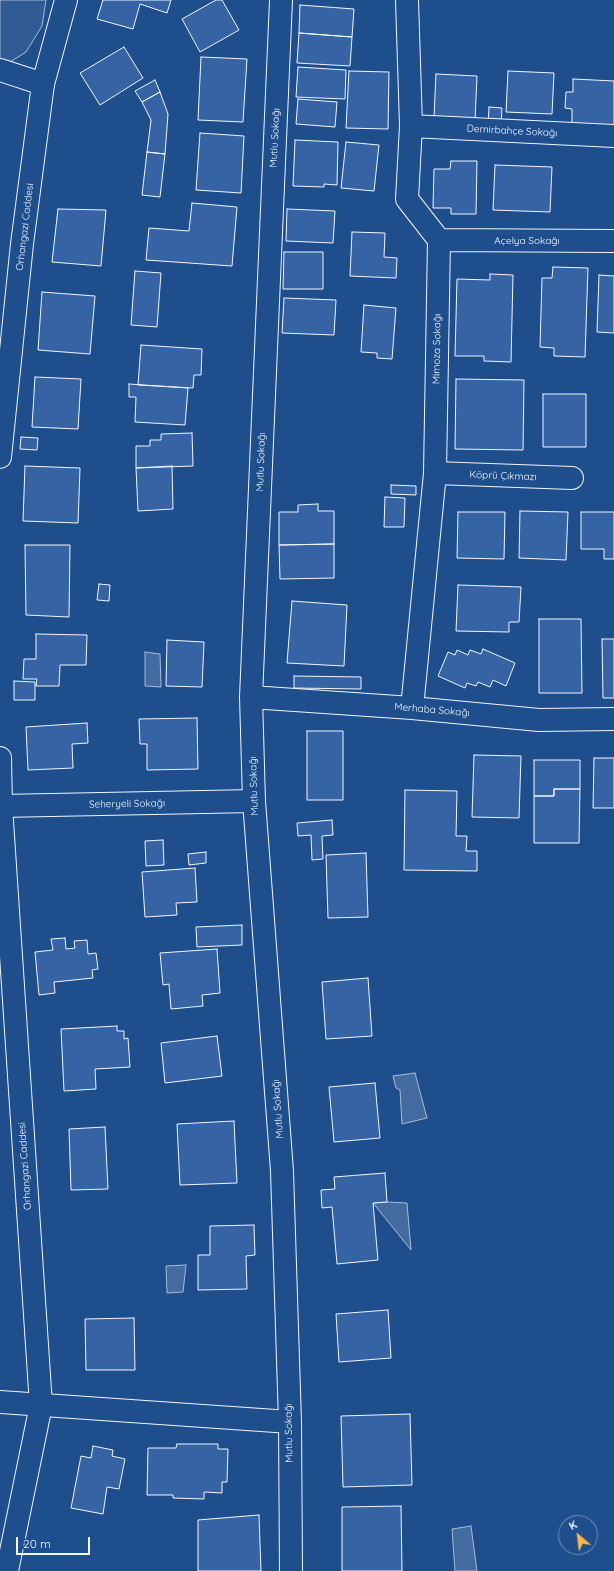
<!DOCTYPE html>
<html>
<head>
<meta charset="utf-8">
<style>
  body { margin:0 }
  #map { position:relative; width:614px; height:1571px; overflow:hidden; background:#1f4e8c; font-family:Quicksand,sans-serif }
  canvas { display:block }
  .north { position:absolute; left:558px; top:1515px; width:40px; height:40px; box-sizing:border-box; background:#1f4e8c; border:1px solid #7391ba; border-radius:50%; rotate:332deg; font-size:11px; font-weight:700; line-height:16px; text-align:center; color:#f2f6ff }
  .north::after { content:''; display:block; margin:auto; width:14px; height:18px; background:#ffb74d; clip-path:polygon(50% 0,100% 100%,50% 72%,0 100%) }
  .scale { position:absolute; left:16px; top:1537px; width:74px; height:18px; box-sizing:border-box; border:2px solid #f2f6ff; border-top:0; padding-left:5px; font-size:12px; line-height:14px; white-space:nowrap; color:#f2f6ff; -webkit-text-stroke:3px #1f4e8c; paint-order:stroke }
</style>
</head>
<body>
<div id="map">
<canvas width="614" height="1571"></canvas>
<div class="north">K</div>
<div class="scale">20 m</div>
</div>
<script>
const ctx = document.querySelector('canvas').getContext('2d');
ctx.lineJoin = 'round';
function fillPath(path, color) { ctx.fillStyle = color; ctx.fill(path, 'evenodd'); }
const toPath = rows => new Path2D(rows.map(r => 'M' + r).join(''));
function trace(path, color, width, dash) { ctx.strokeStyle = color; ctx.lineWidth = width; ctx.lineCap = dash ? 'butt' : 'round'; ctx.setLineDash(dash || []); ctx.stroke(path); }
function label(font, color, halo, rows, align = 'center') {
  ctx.font = font + ' Quicksand,sans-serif'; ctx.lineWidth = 3; ctx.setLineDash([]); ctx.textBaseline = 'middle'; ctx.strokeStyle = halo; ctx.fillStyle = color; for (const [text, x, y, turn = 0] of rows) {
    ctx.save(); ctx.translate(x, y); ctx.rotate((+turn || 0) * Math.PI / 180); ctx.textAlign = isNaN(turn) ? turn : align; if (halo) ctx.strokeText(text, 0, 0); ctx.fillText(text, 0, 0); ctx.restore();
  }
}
const built = toPath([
  [0,0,46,0,42,26,26,52,10,62,0,61,0,0]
]);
fillPath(built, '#305b95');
trace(built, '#a8bbd7', 1);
const water = toPath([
  [145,652,160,654,161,687,145,686,145,652],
  [415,1073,427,1118,402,1124,400,1090,396,1088,393,1076,415,1073],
  [387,1202,407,1203,411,1250,373,1203,387,1202],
  [186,1265,183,1292,167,1293,166,1266,186,1265],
  [471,1526,477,1571,455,1571,452,1529,471,1526]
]);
fillPath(water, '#446ba0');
trace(water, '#a8bbd7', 1);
const building = toPath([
  [103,0,171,0,167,13,140,4,133,29,97,19,103,0],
  [216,0,222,0,239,30,200,52,182,19,216,0],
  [300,5,354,9,352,37,299,33,300,5],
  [299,33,352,37,350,66,297,63,299,33],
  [124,47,143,78,100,105,80,73,124,47],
  [201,57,247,59,243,122,198,120,201,57],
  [298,67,346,70,345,99,296,97,298,67],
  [349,71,389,72,388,129,346,128,349,71],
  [508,71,554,73,552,114,506,112,508,71],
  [436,74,477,76,475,121,434,117,436,74],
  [573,79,614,81,614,128,572,126,572,109,565,108,566,92,573,92,573,79],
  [155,80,160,92,142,102,135,91,155,80],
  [160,92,168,114,165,154,147,152,151,120,142,102,160,92],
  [298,99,337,102,335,127,296,124,298,99],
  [489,107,502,108,501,127,488,127,489,107],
  [200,133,244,136,241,193,196,190,200,133],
  [295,140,338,142,337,185,324,184,324,187,293,186,295,140],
  [346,142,379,145,374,191,341,188,346,142],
  [147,152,165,154,160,197,142,195,147,152],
  [451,161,477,161,476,214,451,214,451,208,433,208,434,169,450,169,451,161],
  [495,165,552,167,550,212,493,210,495,165],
  [192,203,237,207,232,266,146,260,149,228,189,231,192,203],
  [58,209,106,210,101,266,52,262,58,209],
  [287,209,335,211,333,243,286,241,287,209],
  [352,232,385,233,384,257,397,258,396,278,350,276,352,232],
  [284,252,323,252,323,289,283,289,284,252],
  [553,267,588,268,585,357,554,356,554,348,540,347,542,278,552,278,553,267],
  [135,271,161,273,157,327,131,325,135,271],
  [490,274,513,275,511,362,484,361,484,356,455,356,457,279,490,280,490,274],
  [599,275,614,276,614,333,597,332,599,275],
  [42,292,95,296,90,354,38,350,42,292],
  [284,298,336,300,334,335,282,333,284,298],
  [364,305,396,308,392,359,377,358,377,353,361,352,364,305],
  [141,345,202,349,201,375,194,375,193,388,138,385,141,345],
  [35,377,81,379,78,429,32,427,35,377],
  [456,379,524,380,523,450,455,449,456,379],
  [129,384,188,388,185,425,135,422,136,397,129,397,129,384],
  [543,394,586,394,586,447,543,447,543,394],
  [192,433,193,466,136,468,136,446,150,446,150,440,161,440,161,434,192,433],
  [21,437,38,438,37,450,20,449,21,437],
  [25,466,80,468,78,523,23,521,25,466],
  [172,466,173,509,138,511,136,468,172,466],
  [391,485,416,486,416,495,391,494,391,485],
  [385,497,405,498,404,527,384,527,385,497],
  [318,504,318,511,334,511,334,544,279,545,279,512,298,512,298,505,318,504],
  [520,511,568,512,566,560,519,558,520,511],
  [458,512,505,512,504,559,457,558,458,512],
  [581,512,614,512,614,559,604,559,604,549,581,549,581,512],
  [334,544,334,578,280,579,279,545,334,544],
  [25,545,70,545,69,617,26,615,25,545],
  [99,584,110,585,109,601,97,600,99,584],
  [458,585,521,587,519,622,509,622,509,632,456,631,458,585],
  [292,601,347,605,344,666,287,663,292,601],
  [539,619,581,619,582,693,539,693,539,619],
  [36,634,87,635,86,665,60,665,59,686,36,686,37,679,23,679,24,659,36,659,36,634],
  [602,639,614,639,614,698,603,698,602,639],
  [167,640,204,642,202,687,166,686,167,640],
  [483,649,515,663,506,686,493,680,490,687,478,682,476,686,467,683,465,688,438,676,448,652,455,655,457,650,468,655,470,650,481,654,483,649],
  [294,676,361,677,361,689,294,688,294,676],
  [14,681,35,682,35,700,14,700,14,681],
  [197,718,198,769,147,770,147,744,140,744,139,719,197,718],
  [87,723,88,743,72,744,73,768,28,770,26,727,87,723],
  [307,731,343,731,343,800,307,800,307,731],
  [474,755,521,756,519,818,472,817,474,755],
  [594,758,614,758,614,808,593,808,594,758],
  [534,760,580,760,580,789,554,789,554,796,534,796,534,760],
  [554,789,580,789,579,843,534,843,534,796,554,796,554,789],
  [405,790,457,791,456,836,467,836,466,851,477,851,477,871,404,870,405,790],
  [332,820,333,835,322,836,323,859,312,860,311,835,298,836,297,823,332,820],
  [163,840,164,865,146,866,145,841,163,840],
  [206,852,206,863,189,865,188,854,206,852],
  [366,853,368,917,328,918,326,855,366,853],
  [195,868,197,902,176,903,177,915,145,917,142,872,195,868],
  [242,925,242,945,197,947,196,927,242,925],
  [65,938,66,949,75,948,74,941,87,940,88,954,96,953,98,969,92,970,93,978,54,982,55,993,39,995,35,952,53,950,51,939,65,938],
  [217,949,220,993,202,995,203,1006,171,1009,169,984,163,985,160,953,217,949],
  [368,978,372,1036,326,1039,322,982,368,978],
  [117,1026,117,1031,124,1031,124,1039,128,1038,130,1067,95,1069,96,1089,64,1091,61,1029,117,1026],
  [217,1036,222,1076,165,1083,161,1043,217,1036],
  [375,1083,380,1138,334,1142,329,1087,375,1083],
  [234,1121,237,1183,180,1185,177,1124,234,1121],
  [105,1127,108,1189,71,1190,69,1129,105,1127],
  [385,1173,387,1202,373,1203,378,1260,337,1264,332,1207,322,1208,321,1190,335,1189,334,1177,385,1173],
  [254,1225,255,1255,246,1256,247,1289,198,1290,198,1255,210,1255,210,1226,254,1225],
  [388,1310,391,1358,339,1362,336,1314,388,1310],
  [134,1318,135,1370,86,1370,85,1319,134,1318],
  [410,1414,412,1485,343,1487,341,1416,410,1414],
  [177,1444,218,1444,218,1449,228,1449,227,1482,222,1482,222,1493,204,1492,204,1499,173,1498,173,1495,147,1495,148,1448,176,1448,177,1444],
  [93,1446,113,1450,112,1456,125,1459,119,1489,107,1487,103,1514,71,1508,81,1456,91,1458,93,1446],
  [401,1506,402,1571,342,1571,342,1507,401,1506],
  [259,1515,261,1571,198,1571,198,1520,259,1515]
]);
fillPath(building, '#3563a3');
trace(building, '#f2f6ff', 1);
const street = toPath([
  [281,0,251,697,254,801,282,1171,290,1422,291,1571],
  [407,0,411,126,407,199,439,240,435,473,412,708],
  [0,70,43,84],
  [411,126,614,136],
  [439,240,614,241],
  [435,473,572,478],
  [251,697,412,708,539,720,614,719],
  [0,806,254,801],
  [0,1402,290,1422]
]);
const secondary = toPath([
  [0,457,22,244,43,84,66,0],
  [0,758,1,806,41,1405,7,1571]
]);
trace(street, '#f2f6ff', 24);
trace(secondary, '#f2f6ff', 24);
trace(street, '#1f4e8c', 22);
trace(secondary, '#1f4e8c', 22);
label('10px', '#f2f6ff', '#1f4e8c', [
  ["Demirbahçe Sokağı",512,131,3],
  ["Mutlu Sokağı",275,138,-87],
  ["Orhangazi Caddesi",25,227,-83],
  ["Açelya Sokağı",527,241],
  ["Mimoza Sokağı",437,349,-89],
  ["Mutlu Sokağı",261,462,-88],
  ["Köprü Çıkmazı",503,476,2],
  ["Merhaba Sokağı",432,710,5],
  ["Mutlu Sokağı",254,786,-92],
  ["Seheryeli Sokağı",127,804,-1],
  ["Mutlu Sokağı",278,1109,-94],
  ["Orhangazi Caddesi",25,1166,-94],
  ["Mutlu Sokağı",289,1433,-91]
]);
</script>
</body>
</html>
